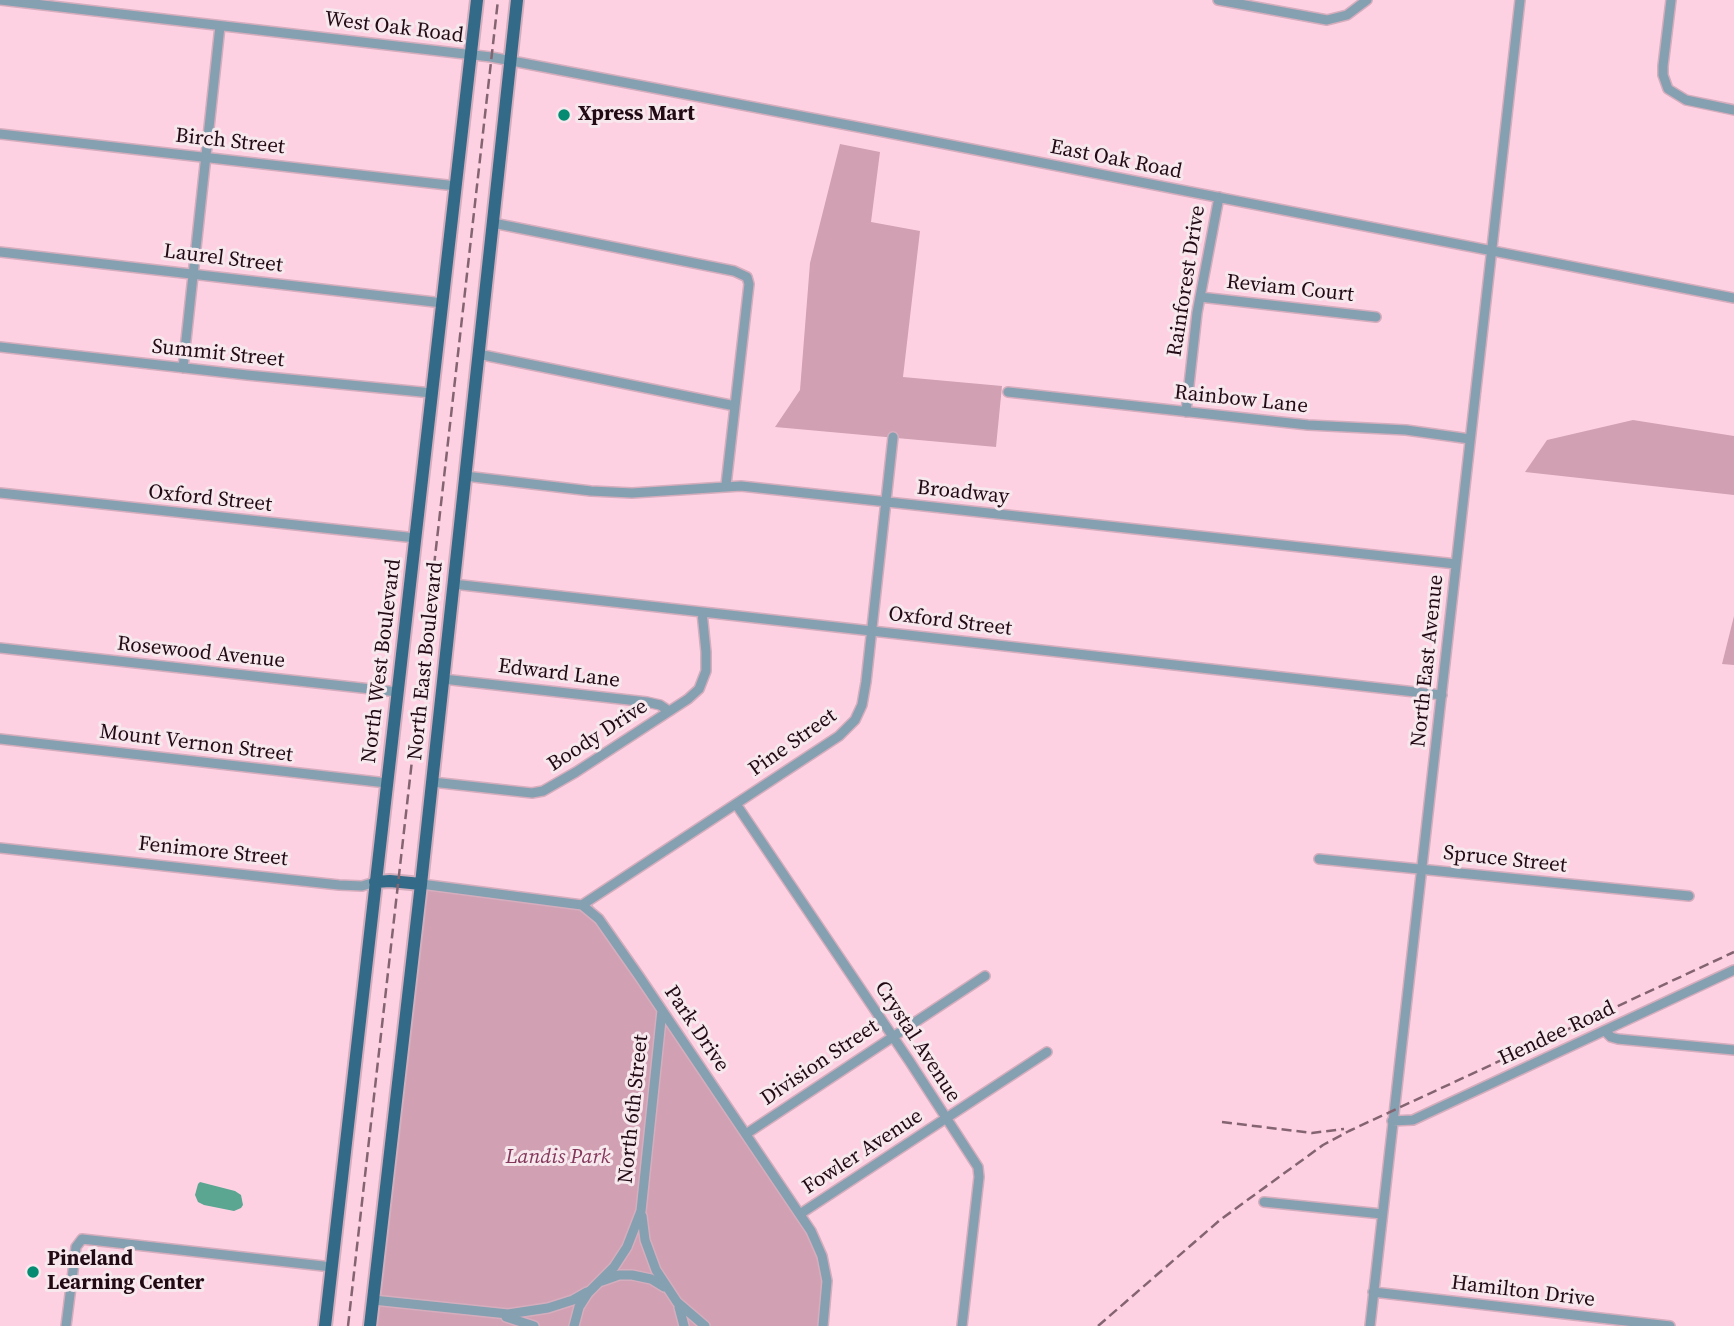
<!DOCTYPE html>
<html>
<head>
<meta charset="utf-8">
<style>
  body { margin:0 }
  canvas { display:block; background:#fdd1e2 }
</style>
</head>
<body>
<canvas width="1734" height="1326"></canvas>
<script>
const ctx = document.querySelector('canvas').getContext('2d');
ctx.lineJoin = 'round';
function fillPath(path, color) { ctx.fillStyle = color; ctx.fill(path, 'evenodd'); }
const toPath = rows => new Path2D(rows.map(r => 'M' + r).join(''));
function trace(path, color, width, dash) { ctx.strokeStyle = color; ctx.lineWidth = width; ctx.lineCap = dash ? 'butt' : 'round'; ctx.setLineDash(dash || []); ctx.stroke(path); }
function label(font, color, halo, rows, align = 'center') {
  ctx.font = font + ' "Source Serif 4",serif'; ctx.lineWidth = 6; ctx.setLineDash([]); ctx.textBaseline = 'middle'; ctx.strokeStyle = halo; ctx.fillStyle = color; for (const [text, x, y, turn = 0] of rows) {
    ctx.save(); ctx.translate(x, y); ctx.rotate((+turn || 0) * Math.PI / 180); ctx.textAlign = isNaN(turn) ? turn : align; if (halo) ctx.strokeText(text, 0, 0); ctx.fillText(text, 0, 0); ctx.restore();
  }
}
fillPath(toPath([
  [840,144,880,152,871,222,920,231,903,377,1002,386,996,447,775,427,800,390,810,263],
  [1633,420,1734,436,1734,495,1525,472,1547,440],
  [1734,616,1734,665,1722,664],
  [421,884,543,899,589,900,706,1075,824,1259,823,1326,370,1326]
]), '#d1a1b3');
fillPath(toPath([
  [200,1182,235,1191,241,1195,243,1205,241,1208,234,1211,204,1205,198,1202,195,1195,198,1184]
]), '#5aa691');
const minor = toPath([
  [0,0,491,57,879,131,1734,298],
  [1218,0,1327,20,1347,15,1367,0],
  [1671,0,1663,66,1663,75,1668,89,1686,100,1734,110],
  [0,134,456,186],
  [493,223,734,271,747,277,749,284,726,485],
  [0,252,443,303],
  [1200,297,1376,317],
  [0,347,247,375,432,393],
  [478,354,735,406],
  [183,368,220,26],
  [1008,392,1308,425,1406,430,1470,439],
  [1186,412,1197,313,1219,197],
  [465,476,591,491,632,493,741,486,1456,564],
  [0,493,416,538],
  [453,584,1442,695],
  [0,648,398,692],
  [443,679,647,702,660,705,669,711],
  [0,739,387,783],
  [432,782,532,793,543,791,576,772,688,699,699,689,706,671,706,652,702,612],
  [736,804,910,1062,978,1167,979,1177,962,1326],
  [0,848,339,885,362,886,375,882],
  [1319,859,1689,896],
  [421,884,582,905,599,919,639,976,811,1231,822,1256,827,1281,823,1326],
  [582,905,839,736,855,720,862,705,866,682,893,437],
  [1605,1031,1611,1037,1618,1039,1734,1050],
  [1392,1121,1413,1120,1734,970],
  [746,1134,985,976],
  [1264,1202,1382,1214],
  [800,1214,1047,1052],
  [642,1216,645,1240,656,1270,677,1302,705,1326],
  [602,1281,619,1275,632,1275,651,1279,664,1287],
  [1373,1292,1670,1326],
  [373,1300,508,1314,548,1308,573,1300,587,1292],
  [679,1307,684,1326],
  [506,1317,534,1326],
  [66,1326,76,1247,82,1239,332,1267],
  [574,1326,579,1307,588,1293,614,1267,627,1247,641,1211,662,1010],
  [1370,1326,1520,0]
]);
const major = toPath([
  [375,882,390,881,421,884],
  [325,1326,477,0],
  [370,1326,421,884,517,0]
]);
trace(minor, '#d6adbd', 12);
trace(major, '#d6adbd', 16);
trace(minor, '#84a0b1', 9);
trace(major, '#326a87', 12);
trace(toPath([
  [1222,1122,1312,1133,1344,1129],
  [348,1326,498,0],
  [1098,1326,1220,1220,1323,1145,1349,1131,1734,952]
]), '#856471', 2.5, [10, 5]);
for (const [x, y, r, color] of [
  [564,115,7,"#048b71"],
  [33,1272,7,"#048b71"]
]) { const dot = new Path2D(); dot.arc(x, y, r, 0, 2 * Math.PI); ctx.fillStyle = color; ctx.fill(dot); trace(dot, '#f7e8ed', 2.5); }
label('21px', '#220a15', '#f7e8ed', [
  ["West Oak Road",394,28,7],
  ["Birch Street",230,142,6],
  ["East Oak Road",1116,160,11],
  ["Laurel Street",223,259,7],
  ["Rainforest Drive",1187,281,-81],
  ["Reviam Court",1290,289,6],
  ["Summit Street",218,354,6],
  ["Rainbow Lane",1241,400,6],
  ["Broadway",963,493,6],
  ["Oxford Street",210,499,6],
  ["Oxford Street",950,622,7],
  ["Rosewood Avenue",201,653,6],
  ["North West Boulevard",382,661,-83],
  ["North East Boulevard",426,661,-84],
  ["North East Avenue",1428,661,-84],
  ["Edward Lane",559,674,7],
  ["Boody Drive",598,736,-33],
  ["Pine Street",793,743,-35],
  ["Mount Vernon Street",196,744,7],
  ["Fenimore Street",213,852,6],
  ["Spruce Street",1505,860,6],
  ["Park Drive",696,1029,56],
  ["Hendee Road",1557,1034,-25],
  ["Crystal Avenue",917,1042,57],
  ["Division Street",820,1063,-34],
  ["North 6th Street",634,1109,-84],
  ["Fowler Avenue",863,1152,-33],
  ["Hamilton Drive",1523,1292,7]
]);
label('bold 21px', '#220a15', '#f7e8ed', [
  ["Xpress Mart",578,115],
  ["Pineland",47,1260],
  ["Learning Center",47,1284]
], 'left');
label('italic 21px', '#83375a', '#f7e8ed', [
  ["Landis Park",558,1158]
]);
</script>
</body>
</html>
